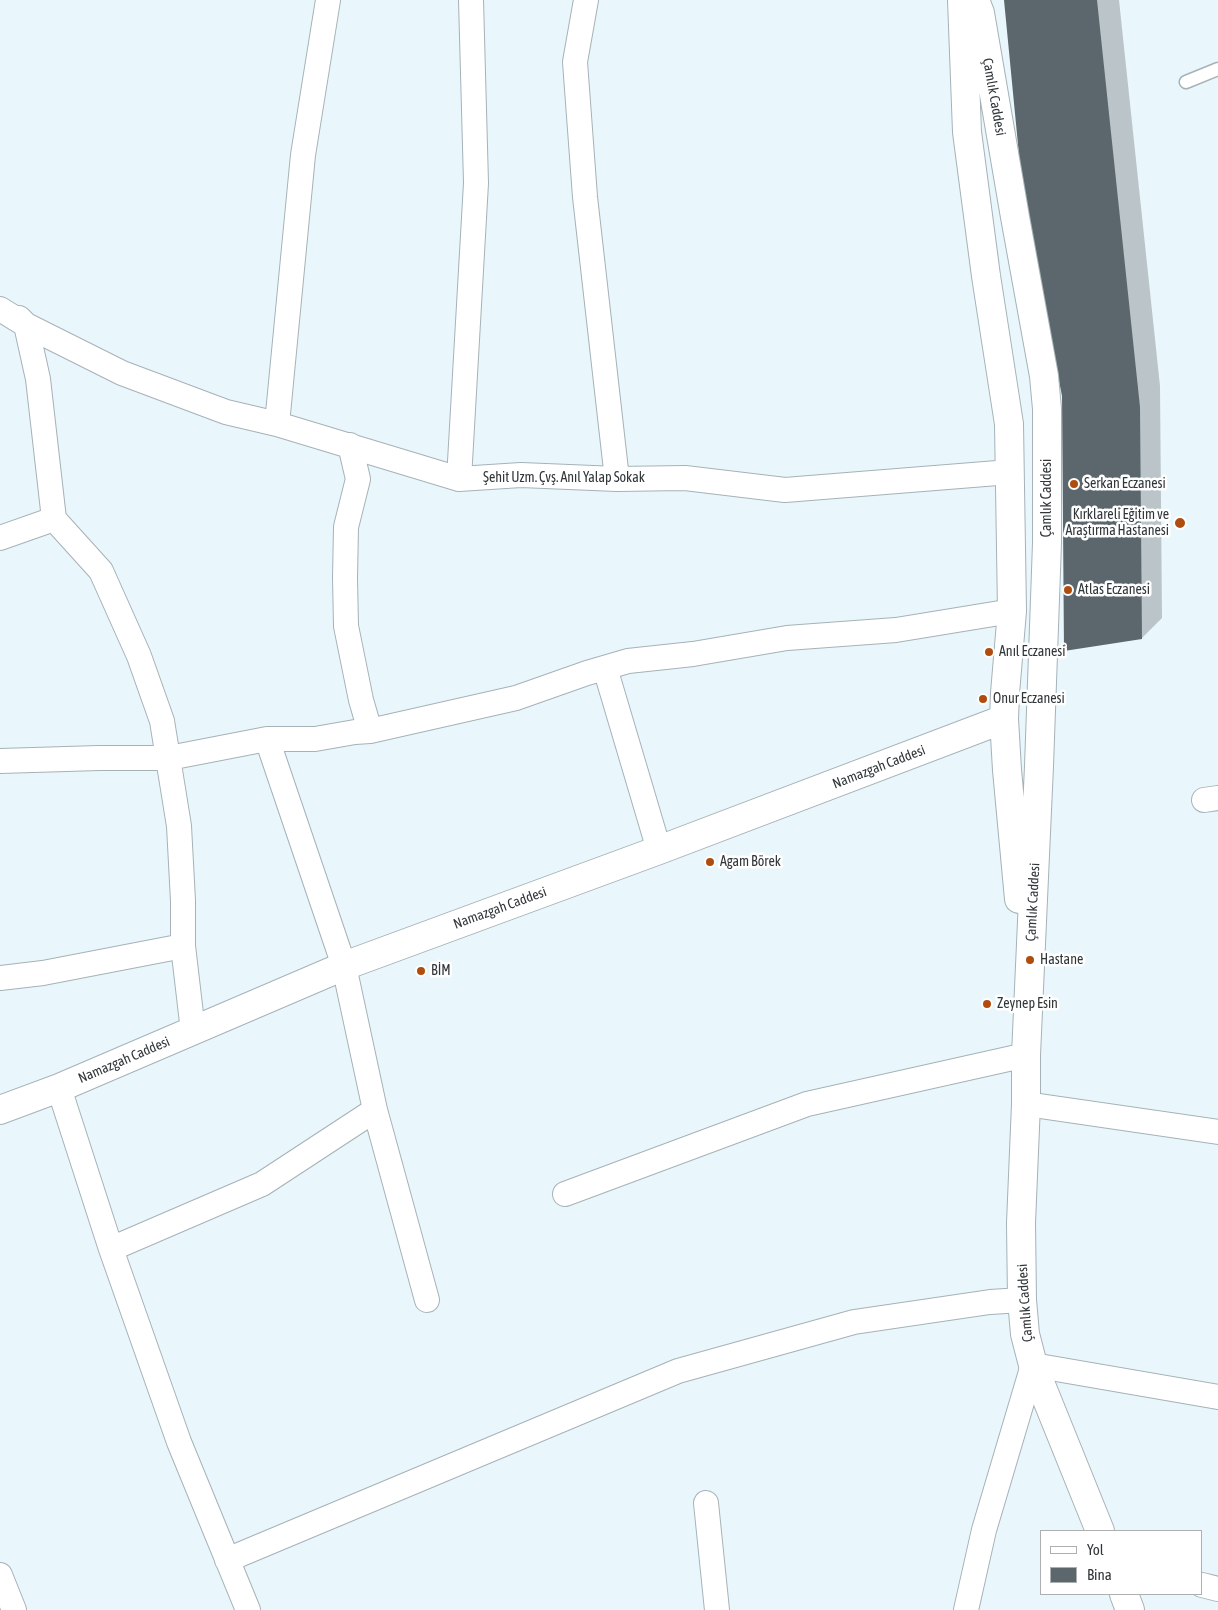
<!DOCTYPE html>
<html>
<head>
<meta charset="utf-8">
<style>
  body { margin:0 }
  #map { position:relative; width:1218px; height:1610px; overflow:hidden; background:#e9f6fc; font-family:"Asap Condensed",sans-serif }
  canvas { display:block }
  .legend { position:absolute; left:1040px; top:1530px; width:162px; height:65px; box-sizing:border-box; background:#fff; border:1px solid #adafb0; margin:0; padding:6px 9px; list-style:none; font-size:15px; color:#313639 }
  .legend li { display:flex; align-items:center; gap:10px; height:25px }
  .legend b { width:25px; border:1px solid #adafb0 }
</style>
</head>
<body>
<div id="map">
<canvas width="1218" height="1610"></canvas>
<ul class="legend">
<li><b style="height:6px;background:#fff"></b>Yol</li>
<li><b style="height:14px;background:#5b676c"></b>Bina</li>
</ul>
</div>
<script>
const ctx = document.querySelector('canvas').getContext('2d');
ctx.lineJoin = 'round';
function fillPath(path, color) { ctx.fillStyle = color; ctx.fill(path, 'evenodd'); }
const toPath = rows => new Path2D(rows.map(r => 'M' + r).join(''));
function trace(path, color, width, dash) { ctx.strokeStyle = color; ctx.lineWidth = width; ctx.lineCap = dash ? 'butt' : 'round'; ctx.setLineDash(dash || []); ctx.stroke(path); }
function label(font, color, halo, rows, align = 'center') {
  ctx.font = font + ' "Asap Condensed",sans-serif'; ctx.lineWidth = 5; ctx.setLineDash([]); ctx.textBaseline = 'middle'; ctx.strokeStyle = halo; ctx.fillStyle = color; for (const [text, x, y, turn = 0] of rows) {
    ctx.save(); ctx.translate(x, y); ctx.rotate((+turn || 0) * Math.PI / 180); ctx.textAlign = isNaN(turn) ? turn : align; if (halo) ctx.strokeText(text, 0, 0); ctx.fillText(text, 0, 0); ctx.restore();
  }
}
fillPath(toPath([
  [1005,0,1119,0,1160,386,1162,618,1142,638,1063,396]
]), '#0003');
fillPath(toPath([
  [1004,0,1097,0,1140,407,1142,639,1064,651,1062,396,1023,196]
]), '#5b676c');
const lane = toPath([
  [1186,82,1218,69]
]);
const street = toPath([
  [586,0,575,62,585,197,617,479],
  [0,309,26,325,122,373,226,412,277,424,459,479,521,475,617,479,685,478,785,490,1010,472],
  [19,318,26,325,38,379,54,519,101,571,139,656,162,721,179,826,183,901,183,946,193,1031],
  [277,424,303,155,328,0],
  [350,445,358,479,346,527,345,578,346,626,361,700,370,731],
  [459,479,476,183,471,0],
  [0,538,54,519],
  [605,668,659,850],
  [267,739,344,966,375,1110,427,1300],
  [0,761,99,758,169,758,267,739,315,739,355,732,370,731,516,698,587,673,628,661,693,654,787,638,896,630,1012,611],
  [1204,800,1218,798],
  [0,978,43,973,183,946],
  [59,1088,111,1249,179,1442,248,1610],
  [1026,1104,1218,1132],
  [565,1194,807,1104,1026,1055],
  [111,1249,262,1184,375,1110],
  [706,1503,717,1610],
  [227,1560,678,1371,854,1322,990,1302,1022,1300],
  [0,1575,14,1610],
  [1202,1585,1218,1589],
  [966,1610,984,1530,1033,1365,1218,1397]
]);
const secondary = toPath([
  [962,0,967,132,986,276,1009,424,1012,611,1005,693,1004,719,1007,770,1019,899],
  [975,0,980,13,1015,217,1044,376,1047,409,1047,543,1039,766,1026,1055,1026,1104,1021,1223,1022,1300,1025,1334,1033,1365,1100,1531],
  [0,1110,59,1088,344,966,659,850,1004,719],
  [1124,1594,1130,1610]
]);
trace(lane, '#a6b2b8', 15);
trace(street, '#a6b2b8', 26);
trace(secondary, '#a6b2b8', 30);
trace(lane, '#fff', 12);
trace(street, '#fff', 24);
trace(secondary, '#fff', 28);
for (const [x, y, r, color] of [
  [1074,484,5,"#af4d0e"],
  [1180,523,6,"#af4d0e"],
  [1068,590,5,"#af4d0e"],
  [989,652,5,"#af4d0e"],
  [983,699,5,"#af4d0e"],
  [710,862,5,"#af4d0e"],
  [1030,960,5,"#af4d0e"],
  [421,971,5,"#af4d0e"],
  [987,1004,5,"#af4d0e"]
]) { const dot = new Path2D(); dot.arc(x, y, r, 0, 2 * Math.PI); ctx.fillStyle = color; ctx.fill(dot); trace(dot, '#fff', 2); }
label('14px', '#313639', '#fff', [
  ["Çamlık Caddesi",994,97,80],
  ["Şehit Uzm. Çvş. Anıl Yalap Sokak",564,478],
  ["Çamlık Caddesi",1047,498,-90],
  ["Namazgah Caddesi",879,767,-21],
  ["Çamlık Caddesi",1033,902,-87],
  ["Namazgah Caddesi",500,908,-20],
  ["Namazgah Caddesi",124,1060,-23],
  ["Çamlık Caddesi",1025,1303,-94]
]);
label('14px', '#313639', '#fff', [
  ["Serkan Eczanesi",1084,484],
  ["Kırklareli Eğitim ve",1169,515,"right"],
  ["Araştırma Hastanesi",1169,531,"right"],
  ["Atlas Eczanesi",1078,590],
  ["Anıl Eczanesi",999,652],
  ["Onur Eczanesi",993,699],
  ["Agam Börek",720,862],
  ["Hastane",1040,960],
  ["BİM",431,971],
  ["Zeynep Esin",997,1004]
], 'left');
</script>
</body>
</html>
